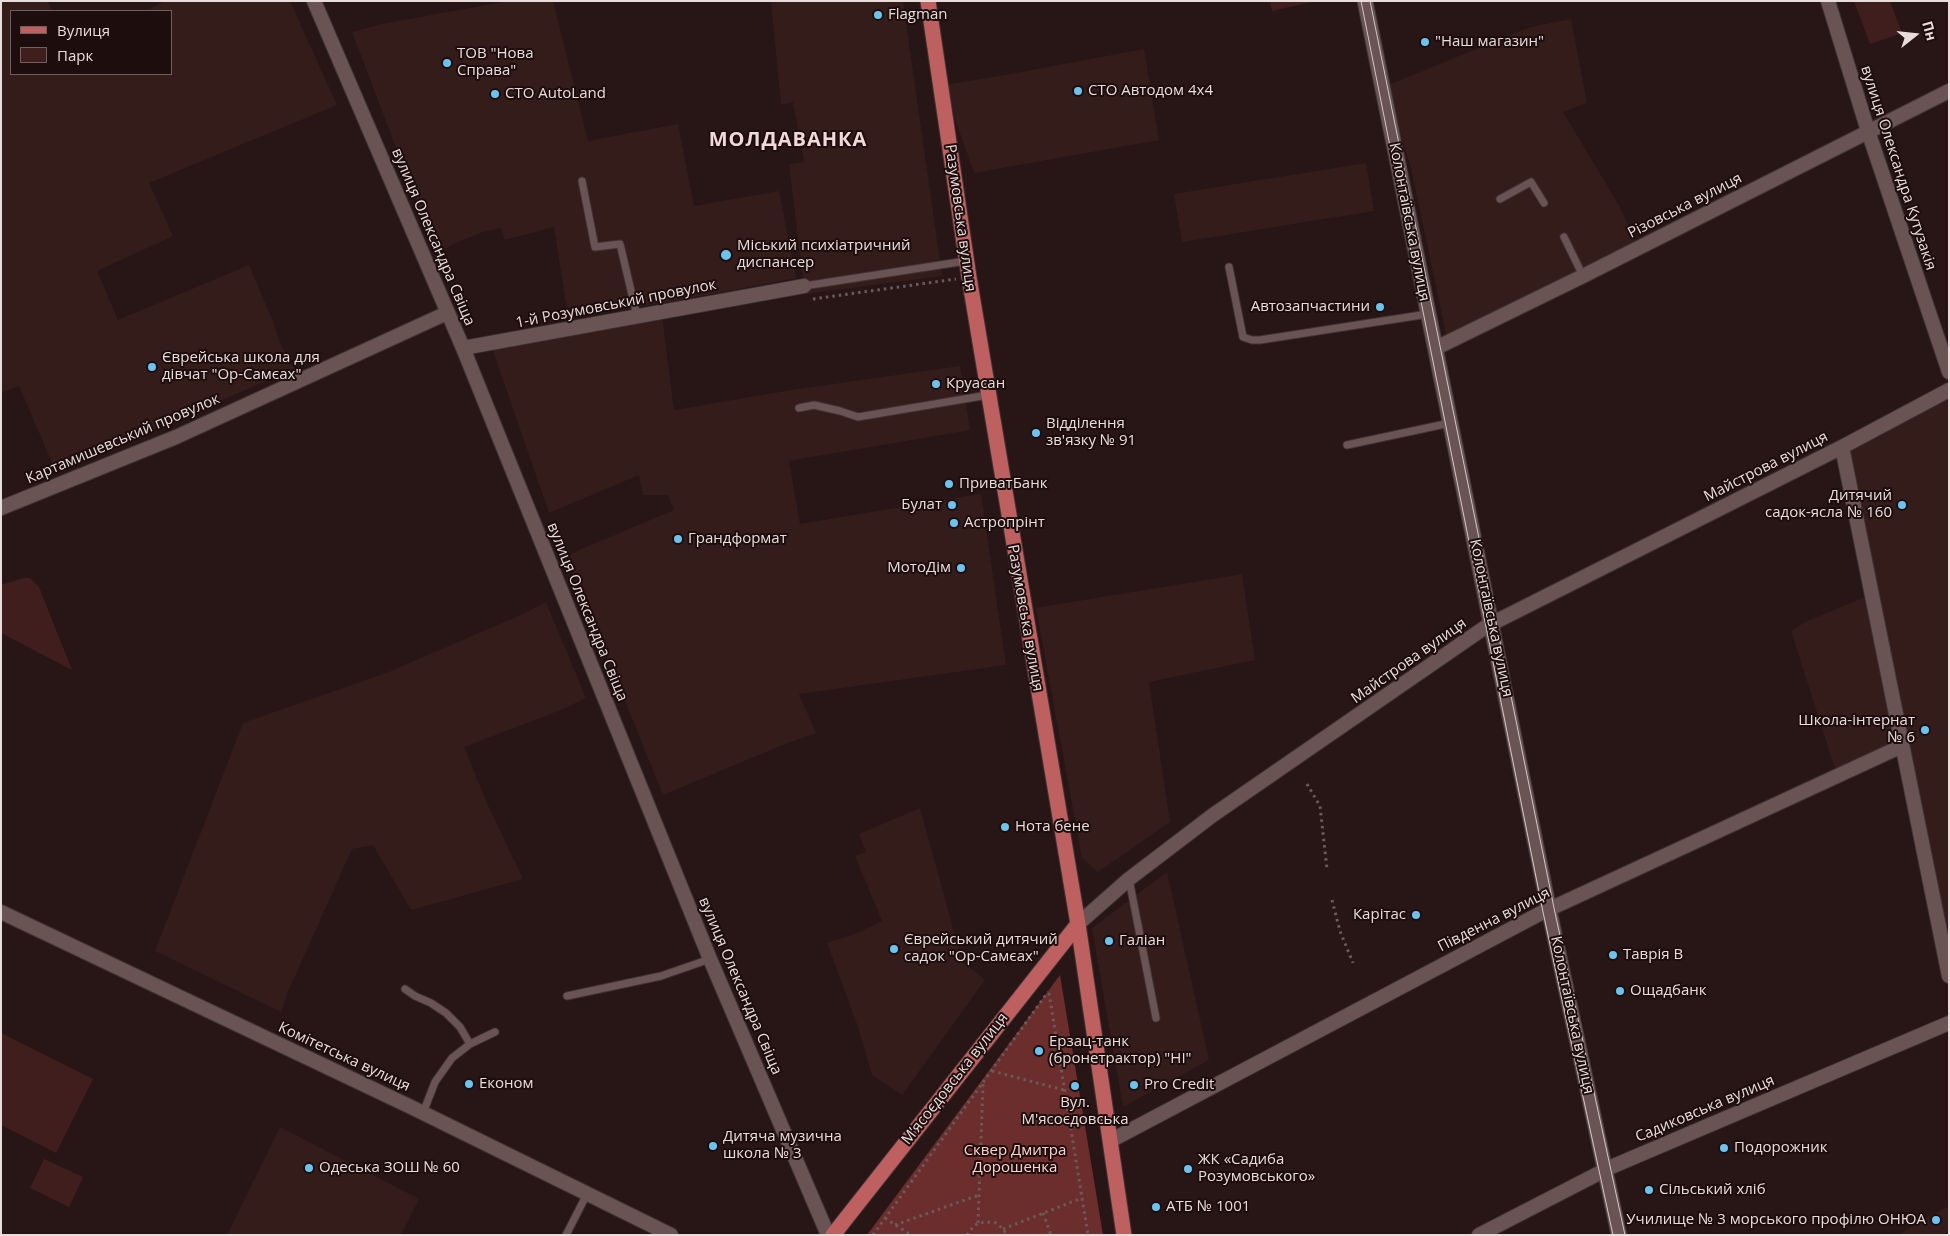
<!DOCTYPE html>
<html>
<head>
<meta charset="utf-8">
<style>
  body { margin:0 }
  #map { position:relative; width:1950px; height:1236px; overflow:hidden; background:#271615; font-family:"Open Sans",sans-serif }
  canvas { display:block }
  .frame { position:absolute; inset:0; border:2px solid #e9dddc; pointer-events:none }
  .legend { position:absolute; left:10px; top:10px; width:162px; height:65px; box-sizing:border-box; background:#1d0d0d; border:1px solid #6f6060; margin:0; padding:6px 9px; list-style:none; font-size:15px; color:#e9dddc }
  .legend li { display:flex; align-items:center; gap:10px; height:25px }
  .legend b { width:25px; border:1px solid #6f6060 }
  .north { position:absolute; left:1890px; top:10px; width:50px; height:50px; -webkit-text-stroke:4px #1d0d0d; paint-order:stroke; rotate:74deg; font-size:14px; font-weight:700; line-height:20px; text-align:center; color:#e9dddc }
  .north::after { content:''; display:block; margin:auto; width:18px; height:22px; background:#e9dddc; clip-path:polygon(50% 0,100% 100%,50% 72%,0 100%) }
</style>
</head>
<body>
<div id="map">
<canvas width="1950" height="1236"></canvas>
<div class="frame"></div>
<ul class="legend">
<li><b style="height:6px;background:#be5f60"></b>Вулиця</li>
<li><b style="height:14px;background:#411e1e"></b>Парк</li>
</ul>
<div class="north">Пн</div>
</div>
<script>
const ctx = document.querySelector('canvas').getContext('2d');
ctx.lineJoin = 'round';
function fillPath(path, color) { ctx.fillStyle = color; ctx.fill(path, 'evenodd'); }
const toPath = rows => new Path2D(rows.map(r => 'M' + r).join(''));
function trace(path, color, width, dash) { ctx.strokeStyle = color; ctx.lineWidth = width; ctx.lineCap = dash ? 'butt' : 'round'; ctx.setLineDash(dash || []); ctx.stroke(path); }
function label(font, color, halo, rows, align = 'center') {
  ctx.font = font + ' "Open Sans",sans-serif'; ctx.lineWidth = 4; ctx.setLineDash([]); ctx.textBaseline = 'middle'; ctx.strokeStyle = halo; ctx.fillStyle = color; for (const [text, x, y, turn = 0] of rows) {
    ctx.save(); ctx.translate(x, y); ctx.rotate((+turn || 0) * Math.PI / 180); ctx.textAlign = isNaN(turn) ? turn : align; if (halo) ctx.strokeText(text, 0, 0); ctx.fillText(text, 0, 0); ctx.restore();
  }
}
fillPath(toPath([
  [1,1,47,1,53,11,11,11,11,74,171,74,171,11,145,11,165,1,290,1,337,105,149,183,173,236,97,271,118,320,249,265,274,324,280,343,294,369,56,472,19,386,1,393],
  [508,1,553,1,588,141,678,124,694,206,779,191,796,278,669,302,568,316,554,227,505,240,501,228,483,232,453,244,437,255,352,32,382,24],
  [771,1,903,1,942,276,805,294,789,164,804,162,793,102,781,105],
  [1571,19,1587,103,1563,112,1620,207,1638,247,1482,325,1446,334,1411,168,1386,86,1525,29,1540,25],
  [1144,49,1159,140,974,173,943,85,1005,75],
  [1366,163,1374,211,1182,242,1174,194],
  [662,316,674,410,792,390,960,366,970,430,789,461,800,524,981,494,1006,665,799,694,816,733,785,744,663,795,567,557,579,550,674,510,668,495,643,495,639,475,549,513,490,342],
  [1949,397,1949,967,1845,449],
  [1242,574,1255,660,1149,682,1170,822,1098,872,1082,858,1036,608],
  [1870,595,1901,744,1837,775,1791,631,1805,622],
  [546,602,586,698,561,710,464,747,487,803,523,879,411,910,373,845,352,849,287,994,281,1012,155,951,243,723,386,673,523,614],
  [920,808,962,961,985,980,902,1095,872,1075,858,1027,827,943,855,934,882,921,855,856,866,852,859,834],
  [1167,872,1209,1060,1123,1107,1092,928],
  [280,1127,419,1199,401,1235,227,1235],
  [1949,1206,1949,1235,1898,1235,1930,1216]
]), '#341c1b');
fillPath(toPath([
  [1270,1,1316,1,1272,11],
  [1854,1,1890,1,1902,33,1870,44],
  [24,578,30,578,39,587,72,670,1,633,1,585],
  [1,1033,93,1079,56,1153,1,1125],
  [44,1159,83,1177,69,1207,30,1188]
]), '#411e1e');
fillPath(toPath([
  [1060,975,1103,1235,867,1235]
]), '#6c2d2d');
const service = toPath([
  [582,181,595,247,620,244,637,316],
  [1500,199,1531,182,1544,203],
  [1564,237,1583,276],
  [1229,267,1243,337,1252,340,1260,340,1428,314],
  [804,286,966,261],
  [799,408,814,405,840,411,858,417,988,395],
  [1347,445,1450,423],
  [1129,879,1156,1018],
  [405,989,415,996,431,1003,446,1013,460,1027,470,1044],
  [567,996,661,976,710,959],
  [423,1113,435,1082,452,1058,470,1044,495,1032],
  [566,1235,587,1194]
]);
const minor = toPath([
  [314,1,463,348,710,959,828,1235],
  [1828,1,1868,131,1949,372],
  [1435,347,1440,346,1583,276,1949,91],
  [463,348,804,286],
  [1842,447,1949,976],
  [1,508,176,437,447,313],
  [1,912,411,1107,671,1235],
  [1078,924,1129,879,1213,815,1487,626,1842,447,1949,390],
  [1110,1141,1543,912,1902,746],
  [1479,1235,1611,1167,1949,1023]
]);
const secondary = toPath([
  [1365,1,1549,910,1619,1235]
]);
const primary = toPath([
  [928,1,969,277,1078,924,1124,1235],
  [833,1235,1078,924]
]);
trace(service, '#3f3333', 9);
trace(minor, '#3f3333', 16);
trace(secondary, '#3f3333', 17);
trace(primary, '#3f3333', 17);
trace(toPath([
  [813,299,956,279],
  [1307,784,1320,806,1327,869],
  [1332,900,1340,931,1353,963],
  [1049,993,1088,1235],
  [992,1071,1064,1090],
  [1043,1213,1051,1235],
  [885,1218,911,1235],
  [978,1223,983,1084],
  [895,1225,979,1195],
  [1003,1229,1082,1198],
  [873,1235,1048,992],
  [967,1235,973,1227,978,1223,987,1222,996,1223,1003,1229,1007,1235]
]), '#6a5b5a', 3, [2.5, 4]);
trace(service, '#695453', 7);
trace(minor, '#695453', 14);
trace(secondary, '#695453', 15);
trace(primary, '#be5f60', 15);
trace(toPath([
  [1361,1,1543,912,1613,1235],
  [1370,1,1554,908,1625,1235]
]), '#d4c7c6', 1);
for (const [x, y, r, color] of [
  [878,15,5,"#69c4f0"],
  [1425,42,5,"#69c4f0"],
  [447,63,5,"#69c4f0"],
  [1078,91,5,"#69c4f0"],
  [495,94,5,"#69c4f0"],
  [726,255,6,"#69c4f0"],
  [1380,307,5,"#69c4f0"],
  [152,367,5,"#69c4f0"],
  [936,384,5,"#69c4f0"],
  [1036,433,5,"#69c4f0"],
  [949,484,5,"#69c4f0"],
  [952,505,5,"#69c4f0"],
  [1902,505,5,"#69c4f0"],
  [954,523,5,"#69c4f0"],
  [678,539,5,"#69c4f0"],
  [961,568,5,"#69c4f0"],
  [1925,730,5,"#69c4f0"],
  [1005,827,5,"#69c4f0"],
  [1416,915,5,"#69c4f0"],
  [1109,941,5,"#69c4f0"],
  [894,949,5,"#69c4f0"],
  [1613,955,5,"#69c4f0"],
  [1620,991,5,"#69c4f0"],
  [1039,1051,5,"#69c4f0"],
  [469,1084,5,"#69c4f0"],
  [1134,1085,5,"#69c4f0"],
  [1075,1086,5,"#69c4f0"],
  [713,1146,5,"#69c4f0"],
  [1724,1148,5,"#69c4f0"],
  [309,1168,5,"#69c4f0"],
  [1188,1169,5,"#69c4f0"],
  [1649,1190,5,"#69c4f0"],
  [1156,1207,5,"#69c4f0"],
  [1936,1220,5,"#69c4f0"]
]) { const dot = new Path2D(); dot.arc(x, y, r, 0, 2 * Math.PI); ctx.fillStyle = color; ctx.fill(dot); trace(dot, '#1d0d0d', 2); }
label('15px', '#e9dddc', '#1d0d0d', [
  ["Flagman",888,15],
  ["\"Наш магазин\"",1435,42],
  ["ТОВ \"Нова",457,54],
  ["Справа\"",457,71],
  ["СТО Автодом 4х4",1088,91],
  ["СТО AutoLand",505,94],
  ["Міський психіатричний",737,246],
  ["диспансер",737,263],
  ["Автозапчастини",1370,307,"right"],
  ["Єврейська школа для",162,358],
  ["дівчат \"Ор-Самєах\"",162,375],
  ["Круасан",946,384],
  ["Відділення",1046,424],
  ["зв'язку № 91",1046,441],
  ["ПриватБанк",959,484],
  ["Дитячий",1892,496,"right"],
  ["садок-ясла № 160",1892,513,"right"],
  ["Булат",942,505,"right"],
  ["Астропрінт",964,523],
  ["Грандформат",688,539],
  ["МотоДім",951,568,"right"],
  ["Школа-інтернат",1915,721,"right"],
  ["№ 6",1915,738,"right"],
  ["Нота бене",1015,827],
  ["Карітас",1406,915,"right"],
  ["Єврейський дитячий",904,940],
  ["садок \"Ор-Самєах\"",904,957],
  ["Галіан",1119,941],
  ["Таврія В",1623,955],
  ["Ощадбанк",1630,991],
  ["Ерзац-танк",1049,1042],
  ["(бронетрактор) \"НІ\"",1049,1059],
  ["Економ",479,1084],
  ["Pro Credit",1144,1085],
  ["Вул.",1075,1103,"center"],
  ["М'ясоєдовська",1075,1120,"center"],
  ["Дитяча музична",723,1137],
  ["школа № 3",723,1154],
  ["Подорожник",1734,1148],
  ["ЖК «Садиба",1198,1160],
  ["Розумовського»",1198,1177],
  ["Одеська ЗОШ № 60",319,1168],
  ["Сільський хліб",1659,1190],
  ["АТБ № 1001",1166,1207],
  ["Училище № 3 морського профілю ОНЮА",1926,1220,"right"]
], 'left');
label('15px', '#e9dddc', '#1d0d0d', [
  ["вулиця Олександра Кутузакія",1898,168,72],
  ["Різовська вулиця",1685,206,-27],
  ["Разумовська вулиця",960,218,82],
  ["Колонтаївська вулиця",1409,222,79],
  ["вулиця Олександра Свіща",433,237,67],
  ["1-й Розумовський провулок",616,304,-11],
  ["Картамишевський провулок",123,439,-23],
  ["Майстрова вулиця",1766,467,-27],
  ["вулиця Олександра Свіща",587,612,68],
  ["Разумовська вулиця",1025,618,80],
  ["Колонтаївська вулиця",1491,618,78],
  ["Майстрова вулиця",1409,661,-35],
  ["Південна вулиця",1494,920,-27],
  ["вулиця Олександра Свіща",740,986,67],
  ["Колонтаївська вулиця",1572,1015,78],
  ["Комітетська вулиця",344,1057,25],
  ["Мʼясоєдовська вулиця",955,1079,-52],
  ["Садиковська вулиця",1705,1109,-23]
]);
label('15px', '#fdd3d0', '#1d0d0d', [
  ["Сквер Дмитра",1015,1151],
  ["Дорошенка",1015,1168]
]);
ctx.letterSpacing = '1px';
label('bold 20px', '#f2d9d8', '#1d0d0d', [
  ["МОЛДАВАНКА",788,140]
]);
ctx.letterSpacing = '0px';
</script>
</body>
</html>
